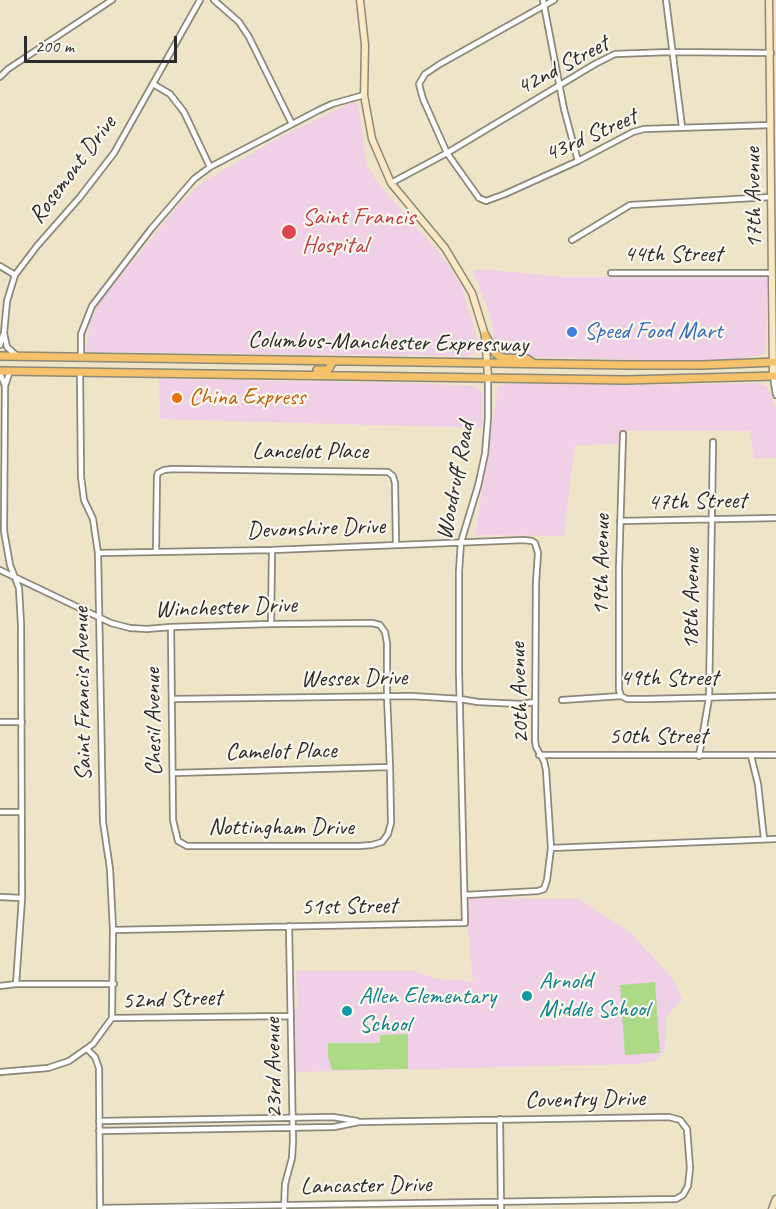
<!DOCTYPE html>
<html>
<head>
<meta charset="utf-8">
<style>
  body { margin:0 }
  #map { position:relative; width:776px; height:1209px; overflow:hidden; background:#eee5c8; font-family:Caveat,sans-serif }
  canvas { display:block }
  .scale { position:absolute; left:24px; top:36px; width:153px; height:27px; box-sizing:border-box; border:3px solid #2b2b2b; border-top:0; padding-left:8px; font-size:18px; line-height:21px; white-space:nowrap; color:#2b2b2b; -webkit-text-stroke:4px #fbf7ec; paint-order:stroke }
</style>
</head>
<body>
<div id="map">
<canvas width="776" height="1209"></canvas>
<div class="scale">200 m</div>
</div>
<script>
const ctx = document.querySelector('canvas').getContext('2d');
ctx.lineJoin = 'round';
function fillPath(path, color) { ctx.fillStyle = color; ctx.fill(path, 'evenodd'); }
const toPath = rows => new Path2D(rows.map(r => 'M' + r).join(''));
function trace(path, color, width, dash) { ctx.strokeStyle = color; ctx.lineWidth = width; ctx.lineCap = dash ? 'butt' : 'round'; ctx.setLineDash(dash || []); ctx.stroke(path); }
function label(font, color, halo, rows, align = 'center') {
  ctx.font = font + ' Caveat,sans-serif'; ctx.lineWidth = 4.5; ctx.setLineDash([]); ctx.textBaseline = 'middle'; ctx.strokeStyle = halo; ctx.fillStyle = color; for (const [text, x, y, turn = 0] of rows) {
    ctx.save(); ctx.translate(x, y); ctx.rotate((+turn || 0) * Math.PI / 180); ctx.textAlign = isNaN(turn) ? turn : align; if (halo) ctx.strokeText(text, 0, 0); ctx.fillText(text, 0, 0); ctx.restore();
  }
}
fillPath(toPath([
  [350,103,357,103,359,109,367,166,381,187,439,252,461,285,476,332,478,347,474,354,466,356,85,352,90,323,103,295,112,287,175,209,201,183,278,138],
  [482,269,562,277,767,277,766,350,763,355,730,360,682,361,505,356,496,350,490,315,473,270],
  [159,379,410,383,474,386,483,392,482,428,160,419],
  [759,383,767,387,776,408,776,458,754,459,750,431,618,431,619,444,575,445,564,536,475,535,498,386,506,384,643,385],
  [468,898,579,899,630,932,673,979,682,999,666,1018,665,1050,656,1060,637,1064,294,1072,293,1008,297,1007,296,971,413,971,437,979,473,981,468,933]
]), '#efd0e6');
fillPath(toPath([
  [655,982,660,1053,625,1055,620,985],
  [408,1034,408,1069,332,1070,328,1056,328,1043,380,1043,380,1035]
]), '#adda87');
const street = toPath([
  [214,0,239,22,249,37,292,124],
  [543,0,564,109,578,161],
  [554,0,440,64,425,74,419,84,423,99,447,153,479,198,486,201,505,194,578,161,633,132,644,129,771,125],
  [666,0,682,127],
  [0,77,8,69,112,0],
  [153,84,170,94,184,112,210,167],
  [391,183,447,153,595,64,615,54,671,52,771,53],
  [572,240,630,205,771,197],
  [0,266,15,275],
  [611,273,772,273],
  [0,345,3,335],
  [17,356,7,347,4,333,7,301,15,275,37,246,80,197,114,153,200,0],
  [81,358,81,334,92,306,151,229,194,179,210,167,319,110,332,104,364,95],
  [10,371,5,386,4,531,10,565,19,588,21,624,22,898,16,984],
  [80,372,81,477,84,500,93,519,98,553,103,822,110,869,113,930,112,1018],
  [0,373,5,386],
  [773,376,776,395],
  [620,521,776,518],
  [156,552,157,476,158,473,164,470,172,469,388,472,393,476,395,483,396,544],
  [98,553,272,550,524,540,532,541,535,543,538,553,536,583,535,740,536,747,544,761,546,770,551,848,547,880,544,889,538,891,465,895],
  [0,570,111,623,130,628,147,629,171,627,271,624,372,623,380,625,385,632,387,643,387,696,390,767,391,823,388,834,382,842,372,845,359,846,187,846,178,841,173,820,171,627],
  [271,624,272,550],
  [621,696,619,690,619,569,623,434],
  [172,699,411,696,460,699,478,702,521,704,535,702],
  [562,700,621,696,627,699,646,699,776,696],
  [0,722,22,722],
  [539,755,776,755],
  [699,756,709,698,713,442],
  [751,756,758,784,764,839],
  [174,773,390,767],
  [0,812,21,812],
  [551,848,776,839],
  [0,897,22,898],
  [113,930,465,923,459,672,459,571,461,542,478,486,485,454,488,418,488,377],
  [0,986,16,984,114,984],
  [87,1049,95,1057,99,1068,100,1209],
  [0,1072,48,1068,69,1061,93,1044,112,1018,291,1016],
  [500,1119,501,1209],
  [99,1121,333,1117,357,1121],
  [99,1131,334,1127,359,1122,669,1117,680,1120,687,1129,690,1168,688,1186,683,1195,676,1199,100,1208],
  [284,1209,285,1184,292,1158,293,1141,289,926]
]);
const secondary = toPath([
  [360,0,365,45,364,95,372,139,391,183,445,248,472,293,485,335,488,377],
  [769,0,773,376],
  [772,1209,776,1199]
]);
const primary = toPath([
  [485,335,495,353,499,356,504,358,527,359,533,363],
  [0,356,629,365,702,365,776,362],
  [317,370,328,370,333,361],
  [0,371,626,380,776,376]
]);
trace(street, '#8c887a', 8);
trace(secondary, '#8c887a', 9);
trace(primary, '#8c887a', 10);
trace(street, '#fff', 4.5);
trace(secondary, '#fae7c3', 6);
trace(primary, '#f3c26a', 7);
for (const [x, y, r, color] of [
  [289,232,8,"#e0444e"],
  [572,332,6,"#3f7fe0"],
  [177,398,6,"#e8710a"],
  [527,996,6,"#0f9aa8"],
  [347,1011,6,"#0f9aa8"]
]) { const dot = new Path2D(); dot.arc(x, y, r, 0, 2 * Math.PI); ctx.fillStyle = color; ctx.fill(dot); trace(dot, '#fbf7ec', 2); }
label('24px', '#2b2b2b', '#fbf7ec', [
  ["42nd Street",563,66,-28],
  ["43rd Street",591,136,-24],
  ["Rosemont Drive",73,170,-53],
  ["17th Avenue",754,198,-91],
  ["44th Street",673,255],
  ["Columbus-Manchester Expressway",388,343,1],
  ["Lancelot Place",310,452],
  ["Woodruff Road",456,481,-79],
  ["47th Street",697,502,-1],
  ["Devonshire Drive",316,529,-2],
  ["19th Avenue",602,565,-89],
  ["18th Avenue",692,599,-89],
  ["Winchester Drive",226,608,-2],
  ["Wessex Drive",354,679,-1],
  ["49th Street",669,679],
  ["20th Avenue",520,693,-92],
  ["Saint Francis Avenue",83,694,-91],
  ["Chesil Avenue",154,722,-91],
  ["50th Street",658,737],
  ["Camelot Place",281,752,-1],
  ["Nottingham Drive",281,828],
  ["51st Street",349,907,-1],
  ["52nd Street",172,1000,-2],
  ["23rd Avenue",274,1068,-91],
  ["Coventry Drive",585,1100,-1],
  ["Lancaster Drive",366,1186,-1]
]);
label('24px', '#be3a42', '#fbf7ec', [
  ["Saint Francis",302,218],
  ["Hospital",302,246]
], 'left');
label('24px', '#366cbe', '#fbf7ec', [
  ["Speed Food Mart",584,332]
], 'left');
label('24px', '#c56008', '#fbf7ec', [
  ["China Express",189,398]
], 'left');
label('24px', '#0d838f', '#fbf7ec', [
  ["Arnold",539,982],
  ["Middle School",539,1010],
  ["Allen Elementary",359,997],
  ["School",359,1025]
], 'left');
</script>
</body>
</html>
